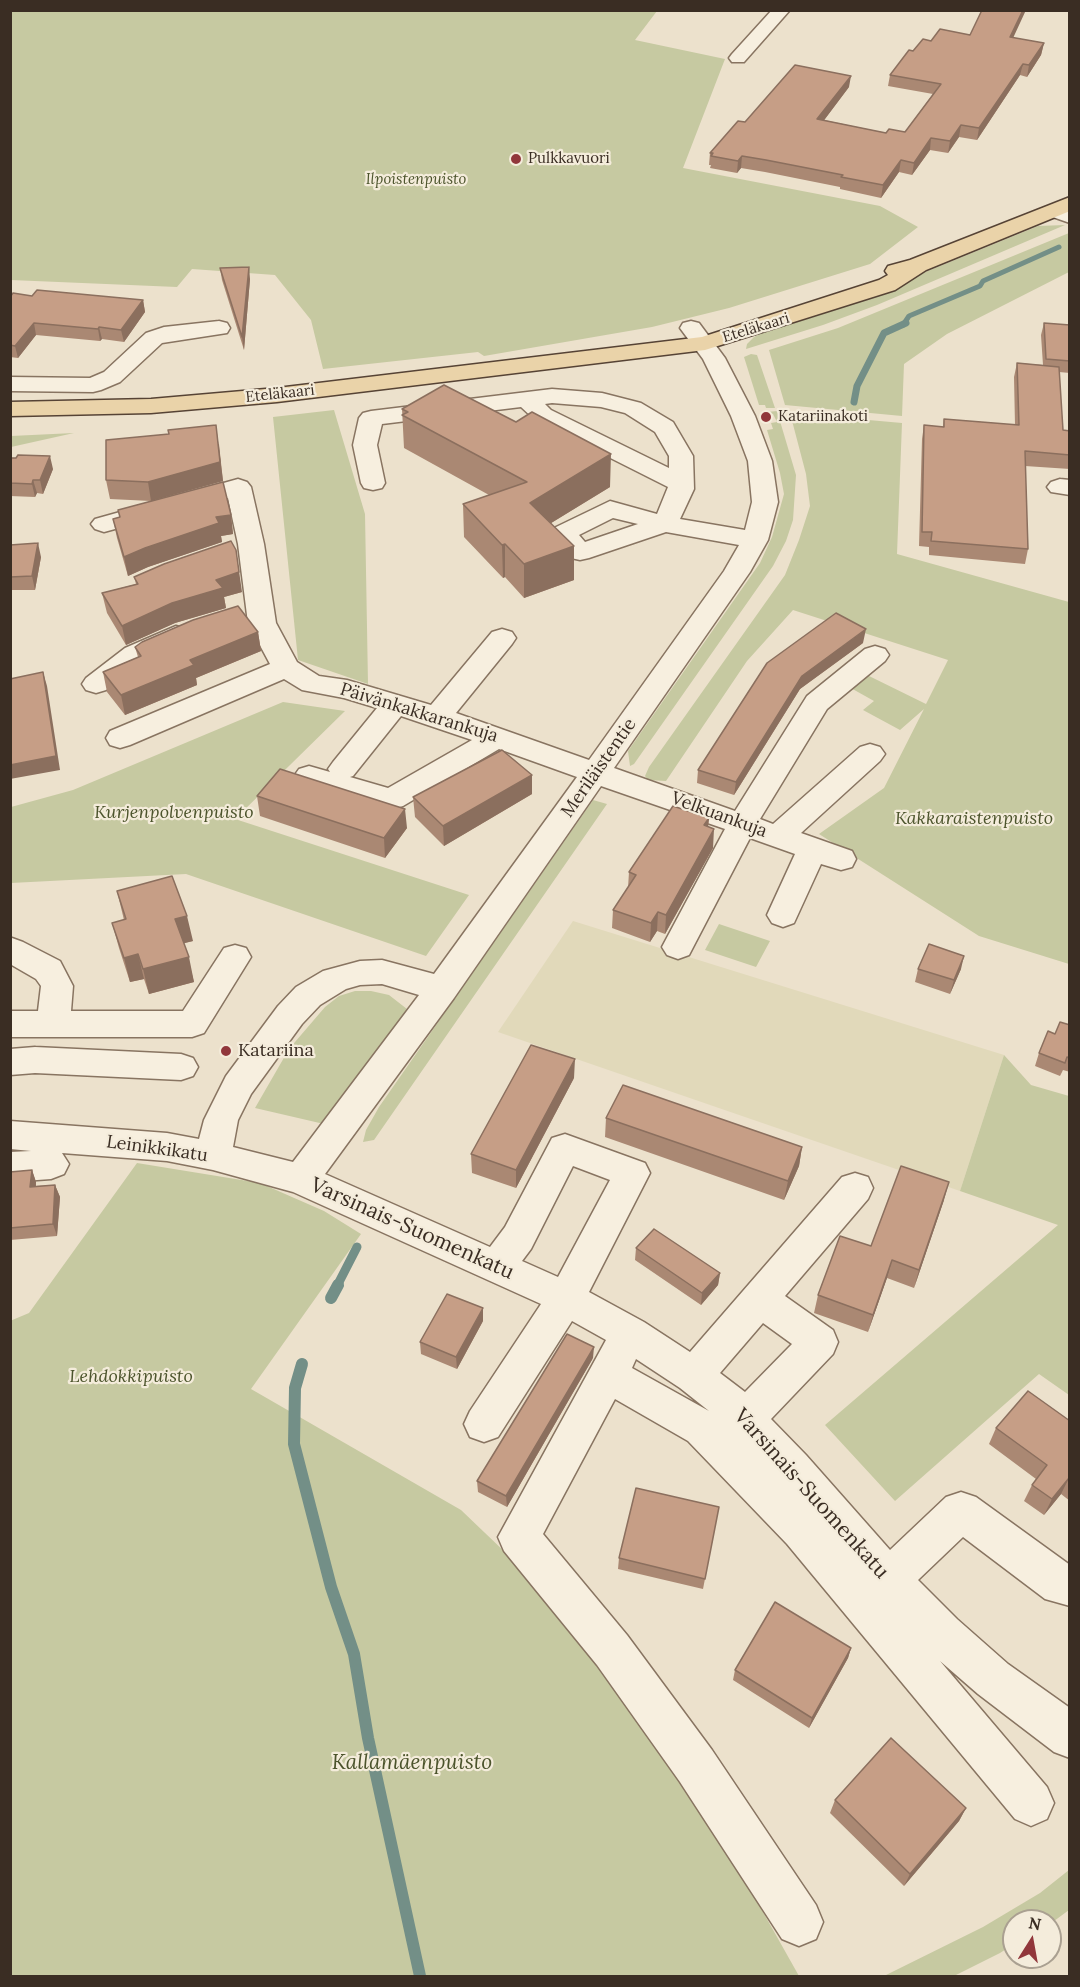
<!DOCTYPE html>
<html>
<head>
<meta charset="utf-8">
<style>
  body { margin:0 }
  #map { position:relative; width:1080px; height:1987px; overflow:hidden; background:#ece1cc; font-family:Lora,serif }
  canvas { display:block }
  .frame { position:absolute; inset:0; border:12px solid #3a2d23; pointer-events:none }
  .north { position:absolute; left:1002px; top:1909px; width:60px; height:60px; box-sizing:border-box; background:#f4ecdb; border:2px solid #aaa091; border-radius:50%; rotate:11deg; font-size:16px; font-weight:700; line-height:24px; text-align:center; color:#3a2d23 }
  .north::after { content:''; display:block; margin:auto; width:21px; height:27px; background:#91373b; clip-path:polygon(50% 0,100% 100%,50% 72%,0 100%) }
</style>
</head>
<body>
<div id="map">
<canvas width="1080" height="1987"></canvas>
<div class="frame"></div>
<div class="north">N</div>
</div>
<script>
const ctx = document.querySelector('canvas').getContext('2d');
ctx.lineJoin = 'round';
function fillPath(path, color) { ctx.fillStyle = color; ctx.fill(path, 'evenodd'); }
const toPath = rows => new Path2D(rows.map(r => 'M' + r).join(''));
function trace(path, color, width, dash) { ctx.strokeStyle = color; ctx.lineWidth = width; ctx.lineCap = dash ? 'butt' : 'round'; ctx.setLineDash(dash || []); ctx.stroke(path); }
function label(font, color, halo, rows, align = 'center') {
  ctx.font = font + ' Lora,serif'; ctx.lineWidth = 4.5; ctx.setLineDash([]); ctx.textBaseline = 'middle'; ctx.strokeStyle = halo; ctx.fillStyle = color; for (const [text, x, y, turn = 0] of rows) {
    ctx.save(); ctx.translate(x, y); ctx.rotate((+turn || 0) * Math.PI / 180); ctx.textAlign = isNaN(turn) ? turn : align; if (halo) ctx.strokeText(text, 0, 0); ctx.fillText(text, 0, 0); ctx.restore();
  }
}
fillPath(toPath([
  [573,921,1004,1055,960,1191,498,1032]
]), '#e1d9ba');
fillPath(toPath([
  [11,11,657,11,635,40,725,59,683,168,880,206,918,227,870,264,729,308,652,327,484,356,478,352,323,369,311,320,275,275,192,269,177,287,11,280],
  [1065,225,877,305,823,325,746,349,747,344,754,337,764,332,820,315,1038,226],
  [1069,233,1069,272,947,334,904,364,902,416,785,405,769,350,838,328],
  [751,354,757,355,775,408,766,408,765,405,759,405,744,357],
  [334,410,365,514,368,684,298,660,273,417],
  [777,411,796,475,793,520,786,541,773,566,634,764,630,766,628,751,760,563,772,537,784,494,780,473,767,430,773,429,771,423,777,422,773,414,767,412],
  [790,413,902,423,897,554,1069,602,1069,964,979,936,819,834,884,788,924,709,900,730,863,710,874,701,849,687,867,675,926,704,948,660,793,610,747,661,666,781,648,780,645,776,649,767,785,575,799,540,810,506,806,474],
  [74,433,11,447,11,436],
  [283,702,345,711,235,819,469,895,426,956,186,874,11,883,11,807,73,790],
  [593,800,607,804,374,1140,363,1142,366,1130,379,1107],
  [719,924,770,941,756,967,705,950],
  [355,991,371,991,389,995,407,1009,404,1018,324,1124,255,1108,289,1049,325,1007,339,996],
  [1004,1055,1031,1085,1069,1096,1069,1395,1039,1374,895,1501,825,1425,1058,1225,960,1191],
  [137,1163,260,1183,324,1211,361,1234,251,1389,461,1510,530,1576,705,1809,799,1976,11,1976,10,1321,29,1313],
  [1069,1870,1069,1910,1050,1924,1050,1921,1014,1921,1014,1944,1000,1953,954,1976,884,1976,983,1927,1040,1893]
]), '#c6c9a1');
trace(toPath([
  [903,325,909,316,980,286,983,281,1059,247]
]), '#738f87', 5);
trace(toPath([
  [854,402,857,386,884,333,906,323]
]), '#738f87', 7);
trace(toPath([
  [337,1286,357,1247]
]), '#738f87', 9);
trace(toPath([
  [331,1298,338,1285],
  [302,1364,295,1388,294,1444,331,1587,354,1654,368,1738,420,1976]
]), '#738f87', 12);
const minor = toPath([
  [772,10,790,10,744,62,732,62,729,58,732,54,772,10],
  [1054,205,1070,210,1070,223,1047,215,1044,211,1047,207,1054,205],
  [219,321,227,323,230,328,227,333,162,343,120,382,101,390,93,392,10,391,10,377,90,378,104,372,146,333,164,327,219,321],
  [691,321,699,323,725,358,755,416,772,461,778,502,768,540,750,572,614,768,735,811,807,696,865,649,875,646,885,649,889,655,885,661,827,709,760,819,773,824,860,747,870,744,880,747,885,754,880,761,801,833,852,851,856,859,852,867,841,870,821,864,794,923,783,927,772,923,767,915,795,854,750,838,689,955,678,959,667,955,662,947,725,829,601,786,454,998,325,1174,490,1247,505,1227,552,1138,565,1134,645,1163,650,1173,589,1292,644,1322,690,1352,842,1177,855,1173,868,1177,873,1188,868,1199,785,1296,833,1330,838,1342,833,1354,771,1419,806,1455,890,1550,946,1497,961,1492,976,1497,1070,1565,1070,1606,1045,1599,963,1537,918,1580,957,1619,1008,1664,1070,1708,1070,1758,1054,1752,978,1694,940,1661,1047,1787,1054,1803,1047,1819,1031,1826,1015,1819,787,1544,688,1441,615,1399,543,1534,627,1635,712,1750,816,1905,823,1922,816,1939,799,1946,782,1939,680,1782,597,1665,504,1551,498,1537,606,1340,572,1321,498,1437,484,1442,470,1437,464,1424,470,1411,541,1304,293,1192,213,1170,167,1161,62,1153,69,1164,64,1174,51,1179,10,1182,10,1152,31,1151,10,1149,10,1121,167,1133,199,1139,204,1120,226,1076,278,1006,296,987,323,971,360,961,382,960,434,974,577,777,499,749,403,806,392,809,299,783,294,776,299,769,309,766,330,772,328,769,333,762,377,708,344,698,302,690,284,679,130,745,120,748,110,745,106,738,110,731,270,664,248,623,238,544,228,498,104,532,95,529,91,524,95,519,238,479,247,482,251,487,264,544,276,623,297,662,319,676,347,680,431,705,492,632,502,629,512,632,516,638,512,644,456,713,589,760,724,571,739,545,666,532,589,558,580,560,571,558,550,533,554,528,610,501,657,514,668,487,535,420,521,407,382,424,377,445,385,483,382,488,373,490,364,488,361,483,353,445,359,418,363,413,371,411,552,389,602,393,641,403,673,422,693,456,694,489,680,519,745,530,752,502,748,461,731,416,703,359,680,328,683,323,691,321],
  [552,403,601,407,625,413,655,432,669,456,669,468,551,410,545,404,552,403],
  [613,518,638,524,585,542,579,535,613,518],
  [401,716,472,740,388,788,350,777,353,776,401,716],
  [382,984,419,995,293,1162,233,1147,238,1120,251,1094,302,1024,320,1005,346,989,360,985,382,984],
  [573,1166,610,1180,558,1277,522,1261,531,1249,573,1166],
  [763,1323,792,1344,745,1392,720,1373,763,1323],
  [636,1359,680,1388,709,1411,632,1368,636,1359],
  [1060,479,1070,480,1070,495,1051,492,1047,487,1051,482,1060,479],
  [176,626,186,629,190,635,186,641,145,660,106,690,96,693,86,690,82,684,86,678,125,648,176,626],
  [12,938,23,942,60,961,73,986,71,1011,183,1011,224,948,235,945,246,948,251,957,204,1033,192,1037,10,1037,10,1011,38,1011,41,986,36,979,10,964,12,938],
  [35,1047,181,1054,193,1058,198,1067,193,1076,181,1080,35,1073,10,1075,10,1049,35,1047]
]);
const major = toPath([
  [1070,197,1070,211,926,270,895,290,705,350,277,402,151,413,10,416,10,402,151,399,277,388,702,337,879,280,888,275,885,271,888,266,910,260,1070,197]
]);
trace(minor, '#887461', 3);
trace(major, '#564335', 3);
fillPath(minor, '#f7efdf');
fillPath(major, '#ead3a9');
fillPath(toPath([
  [970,35,1013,38,1044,43,1041,55,1027,77,1020,75,977,140,959,137,948,153,930,150,912,175,899,172,881,198,840,189,840,187,765,172,741,168,737,173,710,168,711,165,709,165,710,153,745,122,849,87,824,120,886,133,905,132,933,94,888,86,890,75,913,51,931,41],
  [220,268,250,279,244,350,222,280],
  [32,296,143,300,145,312,124,342,102,339,100,341,36,335,18,358,10,357,10,297],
  [1044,323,1070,325,1070,373,1059,372,1063,430,1070,431,1070,469,1025,466,1028,549,1025,564,929,555,929,547,919,546,922,439,924,425,943,427,944,419,1015,425,1014,377,1017,363,1043,365,1041,335],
  [402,409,610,487,551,523,574,580,524,598,505,577,503,578,464,537,463,504,489,495,404,448],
  [219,444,223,481,151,501,110,499,106,480],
  [10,458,53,469,43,494,37,493,35,497,10,496],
  [118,510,231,515,233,534,221,536,222,542,148,567,128,576,117,538,113,519,120,517],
  [10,545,41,557,35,590,10,590],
  [134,577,242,592,224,597,226,608,175,623,126,645,107,613,102,593,136,584],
  [258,632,261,651,196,678,197,685,125,715,107,692,103,672,138,657,135,647],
  [863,643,800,689,734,795,697,783,698,770,767,663],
  [532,794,444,846,415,817,413,797],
  [257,796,407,828,385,858,260,816],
  [709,818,708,827,713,848,665,934,657,931,650,942,612,928,613,910,628,888,629,872],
  [117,891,193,941,184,943,194,982,149,994,144,979,130,982,119,948,112,923,124,920],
  [918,969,961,969,950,994,915,982],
  [1070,1025,1070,1072,1063,1070,1060,1076,1035,1066,1039,1053,1055,1034],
  [574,1078,516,1188,472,1173,471,1154],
  [606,1118,802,1147,799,1166,784,1200,605,1137],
  [32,1170,36,1182,36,1186,55,1185,60,1197,57,1236,10,1240,10,1172],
  [944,1200,914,1288,887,1278,868,1332,814,1313,818,1295,871,1246],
  [636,1248,720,1273,718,1285,701,1305,635,1260],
  [483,1321,457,1369,421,1354,420,1342],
  [593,1358,507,1507,478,1492,477,1481],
  [1070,1421,1070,1501,1061,1494,1044,1515,1024,1501,1032,1485,1036,1479,989,1444,996,1428],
  [719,1507,703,1589,618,1569,619,1558],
  [851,1648,848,1658,809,1728,733,1680,735,1670],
  [835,1800,966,1808,959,1821,904,1886,830,1813]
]), '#aa8873');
fillPath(toPath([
  [1023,10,1026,10,1008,49,1010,37],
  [1044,43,1041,55,1027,77,1029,65],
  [1023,64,1020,75,977,140,979,128],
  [851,76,849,87,816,131,817,119],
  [961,125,959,137,948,153,950,141],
  [931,138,930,150,912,175,914,163],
  [742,156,741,168,737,173,738,161],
  [901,160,899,172,881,198,883,185],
  [249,267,250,279,244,350,242,337],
  [143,300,145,312,124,342,121,330],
  [34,323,36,335,18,358,15,346],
  [99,327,102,339,100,341,98,329],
  [216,425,223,481,151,501,148,482],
  [611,454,610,487,530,536,530,503],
  [50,456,53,469,43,494,40,480],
  [33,480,37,493,35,497,32,484],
  [231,515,233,534,221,536,222,542,148,567,128,576,124,557,216,517],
  [38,543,41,557,35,590,32,576],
  [505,544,505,577,503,578,502,545],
  [574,546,574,580,524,598,524,564],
  [236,550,242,592,224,597,226,608,175,623,126,645,122,626,172,603,216,580],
  [866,629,863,643,800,689,734,795,736,782,802,676],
  [258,632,261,651,196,678,197,685,125,715,121,695,190,660],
  [43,672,47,686,60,770,10,779,10,765],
  [532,775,532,794,444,846,443,826],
  [405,809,407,828,385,858,384,838],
  [709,818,707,836,704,825],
  [714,829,713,848,665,934,666,915],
  [658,912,657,931,650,942,651,923],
  [187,916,193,941,181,944,175,919],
  [138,954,144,979,130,982,124,958],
  [964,956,961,969,950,994,954,980],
  [189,957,194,982,149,994,143,969],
  [575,1059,574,1078,516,1188,516,1170],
  [802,1147,799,1166,784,1200,788,1181],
  [32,1170,36,1182,35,1199,30,1187],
  [949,1182,944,1200,914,1288,919,1270],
  [55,1185,60,1197,57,1236,53,1224],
  [892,1260,887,1278,868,1332,873,1315],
  [720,1273,718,1285,701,1305,702,1293],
  [483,1308,483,1321,457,1369,456,1357],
  [594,1347,593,1358,507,1507,506,1496],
  [1069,1478,1061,1494,1044,1515,1052,1499],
  [851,1648,848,1658,809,1728,812,1718],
  [966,1808,959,1821,904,1886,910,1874]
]), '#8b6f5e');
const building = toPath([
  [982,10,1023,10,1010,37,1044,43,1029,65,1023,64,979,128,961,125,950,141,931,138,914,163,901,160,883,185,841,177,843,175,766,160,742,156,738,161,711,156,713,153,710,153,738,121,745,122,795,65,851,76,817,119,886,133,889,129,905,132,941,84,890,75,909,50,913,51,923,39,931,41,940,29,970,35,982,10],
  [249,267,242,337,220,268,249,267],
  [37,290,143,300,121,330,99,327,98,329,34,323,15,346,10,345,10,297,13,293,32,296,37,290],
  [1044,323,1070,325,1070,361,1046,359,1044,323],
  [1017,363,1059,367,1063,430,1070,431,1070,455,1025,451,1028,549,931,541,932,532,922,532,924,425,944,427,944,419,1019,425,1017,363],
  [444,385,516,422,532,412,611,454,530,503,574,546,524,564,505,544,502,545,463,504,527,482,402,415,408,412,402,409,444,385],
  [216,425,220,462,148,482,106,480,106,440,169,434,168,430,216,425],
  [18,455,50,456,40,480,33,480,32,484,10,483,10,458,16,458,18,455],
  [223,482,231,515,216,517,219,523,145,548,124,557,113,519,120,517,118,510,223,482],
  [231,541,236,550,239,572,216,580,223,588,172,603,122,626,102,593,138,584,134,577,164,564,231,541],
  [38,543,32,576,10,577,10,545,38,543],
  [238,606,258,632,190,660,194,665,121,695,103,672,141,656,135,647,142,642,193,620,238,606],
  [836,613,866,629,802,676,736,782,698,770,767,663,836,613],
  [43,672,56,756,10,765,10,679,43,672],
  [502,750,532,775,443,826,413,797,502,750],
  [280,769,405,809,384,838,257,796,280,769],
  [673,806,709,818,704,825,714,829,666,915,658,912,651,923,613,910,636,875,629,872,673,806],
  [172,876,187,916,175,919,189,957,143,969,138,954,124,958,112,923,126,919,117,891,172,876],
  [929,944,964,956,954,980,918,969,929,944],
  [1060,1022,1070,1025,1070,1058,1067,1057,1065,1063,1039,1053,1048,1031,1055,1034,1060,1022],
  [531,1045,575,1059,516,1170,471,1154,531,1045],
  [623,1085,802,1147,788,1181,606,1118,623,1085],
  [901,1166,949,1182,919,1270,892,1260,873,1315,818,1295,840,1236,871,1246,901,1166],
  [32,1170,30,1187,55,1185,53,1224,10,1228,10,1172,32,1170],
  [654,1229,720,1273,702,1293,636,1248,654,1229],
  [447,1294,483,1308,456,1357,420,1342,447,1294],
  [567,1334,594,1347,506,1496,477,1481,567,1334],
  [1028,1391,1070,1421,1070,1479,1069,1478,1052,1499,1032,1485,1047,1465,996,1428,1028,1391],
  [636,1488,719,1507,705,1579,619,1558,636,1488],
  [775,1602,851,1648,812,1718,735,1670,775,1602],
  [891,1738,966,1808,910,1874,835,1800,891,1738]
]);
fillPath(building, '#c69e86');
trace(building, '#8b6f5e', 1.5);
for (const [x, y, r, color] of [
  [516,159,6,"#91373b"],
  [766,417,6,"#91373b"],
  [226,1051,6,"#91373b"]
]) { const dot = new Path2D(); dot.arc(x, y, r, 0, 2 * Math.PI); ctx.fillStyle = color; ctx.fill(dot); trace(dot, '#f4ecdb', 2); }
label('15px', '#3a2d23', '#f4ecdb', [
  ["Pulkkavuori",528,159],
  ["Katariinakoti",778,417]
], 'left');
label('italic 15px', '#4c542c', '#f4ecdb', [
  ["Ilpoistenpuisto",416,180]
]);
label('15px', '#3a2d23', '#f4ecdb', [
  ["Eteläkaari",756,328,-17],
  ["Eteläkaari",280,394,-6]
]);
label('18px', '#3a2d23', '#f4ecdb', [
  ["Päivänkakkarankuja",419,713,17],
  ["Meriläistentie",599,768,-55],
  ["Velkuankuja",719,815,20],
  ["Leinikkikatu",157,1149,8]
]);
label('italic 18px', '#4c542c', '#f4ecdb', [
  ["Kurjenpolvenpuisto",174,813],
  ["Kakkaraistenpuisto",974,819],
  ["Lehdokkipuisto",131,1377]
]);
label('18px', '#3a2d23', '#f4ecdb', [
  ["Katariina",238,1051]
], 'left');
label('21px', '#3a2d23', '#f4ecdb', [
  ["Varsinais-Suomenkatu",412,1229,24],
  ["Varsinais-Suomenkatu",811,1494,48]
]);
label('italic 21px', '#4c542c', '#f4ecdb', [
  ["Kallamäenpuisto",412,1763]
]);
</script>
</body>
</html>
